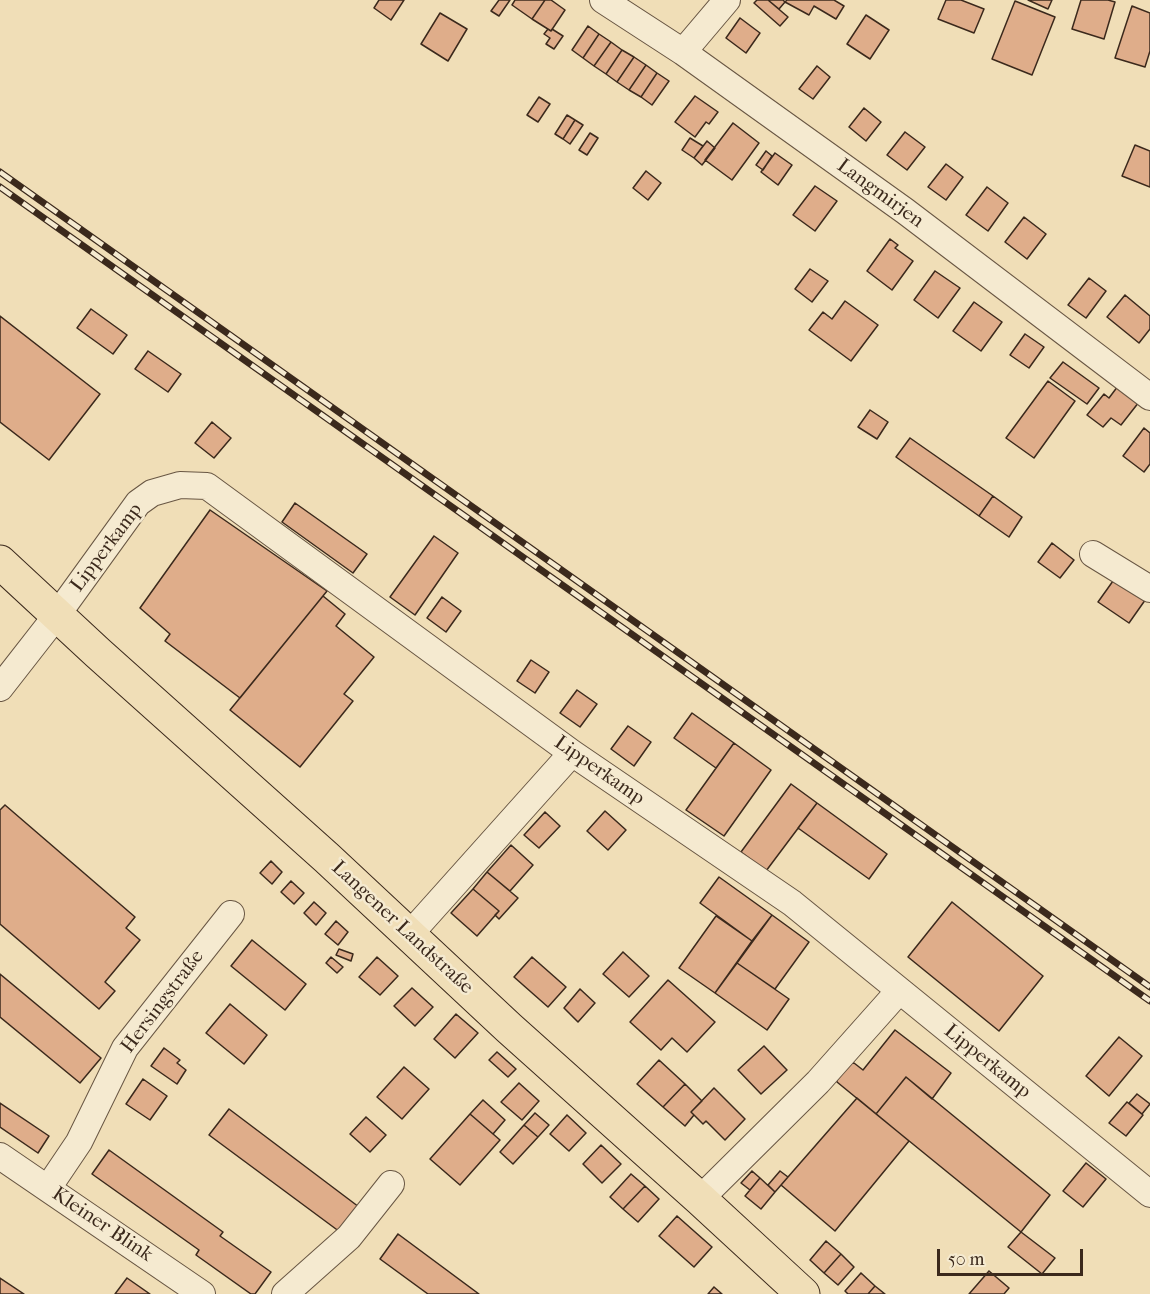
<!DOCTYPE html>
<html>
<head>
<meta charset="utf-8">
<style>
  body { margin:0 }
  #map { position:relative; width:1150px; height:1294px; overflow:hidden; background:#f0deb7; font-family:"IM FELL French Canon",serif }
  canvas { display:block }
  .scale { position:absolute; left:937px; top:1249px; width:146px; height:27px; box-sizing:border-box; border:3px solid #3b291c; border-top:0; padding-left:8px; font-size:18px; line-height:21px; white-space:nowrap; color:#3b291c; -webkit-text-stroke:4px #f5ead0; paint-order:stroke }
</style>
</head>
<body>
<div id="map">
<canvas width="1150" height="1294"></canvas>
<div class="scale">50 m</div>
</div>
<script>
const ctx = document.querySelector('canvas').getContext('2d');
ctx.lineJoin = 'round';
function fillPath(path, color) { ctx.fillStyle = color; ctx.fill(path, 'evenodd'); }
const toPath = rows => new Path2D(rows.map(r => 'M' + r).join(''));
function trace(path, color, width, dash) { ctx.strokeStyle = color; ctx.lineWidth = width; ctx.lineCap = dash ? 'butt' : 'round'; ctx.setLineDash(dash || []); ctx.stroke(path); }
function label(font, color, halo, rows, align = 'center') {
  ctx.font = font + ' "IM FELL French Canon",serif'; ctx.lineWidth = 5; ctx.setLineDash([]); ctx.textBaseline = 'middle'; ctx.strokeStyle = halo; ctx.fillStyle = color; for (const [text, x, y, turn = 0] of rows) {
    ctx.save(); ctx.translate(x, y); ctx.rotate((+turn || 0) * Math.PI / 180); ctx.textAlign = isNaN(turn) ? turn : align; if (halo) ctx.strokeText(text, 0, 0); ctx.fillText(text, 0, 0); ctx.restore();
  }
}
const building = toPath([
  [379,0,404,0,391,20,374,8,379,0],
  [499,0,510,0,499,16,491,11,499,0],
  [515,0,545,0,532,19,512,5,515,0],
  [545,0,551,0,565,10,551,31,532,19,545,0],
  [757,0,768,0,788,17,780,26,754,3,757,0],
  [768,0,783,0,785,2,779,9,768,0],
  [787,0,834,0,844,6,836,19,814,6,809,15,785,2,787,0],
  [946,0,961,0,984,9,974,33,938,19,946,0],
  [1028,0,1052,0,1048,9,1028,0],
  [1081,0,1108,0,1115,2,1104,39,1072,29,1081,0],
  [1015,1,1055,17,1032,75,992,59,1015,1],
  [1132,6,1150,13,1150,51,1145,67,1115,58,1132,6],
  [440,13,467,29,448,61,421,44,440,13],
  [866,15,889,30,870,59,847,44,866,15],
  [740,18,760,33,746,53,726,38,740,18],
  [588,26,599,34,583,58,572,50,588,26],
  [548,29,551,31,552,29,563,36,554,49,546,44,550,38,544,34,548,29],
  [599,34,611,42,594,66,583,58,599,34],
  [611,42,622,50,606,74,594,66,611,42],
  [622,50,634,57,617,82,606,74,622,50],
  [634,57,646,65,629,90,617,82,634,57],
  [646,65,657,73,641,97,629,90,646,65],
  [817,66,830,77,813,99,799,89,817,66],
  [657,73,669,81,652,105,641,97,657,73],
  [695,96,718,112,709,124,706,122,695,137,675,122,695,96],
  [539,97,550,104,538,122,527,115,539,97],
  [864,108,881,122,866,141,849,127,864,108],
  [567,115,575,120,563,139,555,134,567,115],
  [575,120,583,125,570,144,563,139,575,120],
  [733,123,759,143,732,180,705,160,733,123],
  [905,132,925,147,907,170,887,155,905,132],
  [590,133,598,138,587,155,579,150,590,133],
  [690,138,703,146,694,158,682,150,690,138],
  [707,141,715,148,702,165,694,158,707,141],
  [1135,145,1150,151,1150,187,1122,176,1135,145],
  [766,151,772,156,763,170,756,165,766,151],
  [775,153,792,165,778,185,761,172,775,153],
  [946,164,963,177,946,200,928,187,946,164],
  [646,171,661,183,648,200,633,188,646,171],
  [815,186,837,201,815,231,793,215,815,186],
  [987,187,1008,203,988,231,966,215,987,187],
  [1024,217,1046,234,1027,259,1005,242,1024,217],
  [890,239,898,245,895,248,913,261,892,290,867,271,890,239],
  [810,269,828,281,812,302,795,289,810,269],
  [935,271,960,288,938,318,914,300,935,271],
  [1089,278,1106,291,1086,318,1068,305,1089,278],
  [1125,295,1150,316,1150,329,1139,343,1107,317,1125,295],
  [845,301,878,325,851,361,809,330,823,312,832,319,845,301],
  [974,302,1002,322,981,351,953,331,974,302],
  [91,309,127,335,113,354,77,328,91,309],
  [0,316,100,394,49,460,0,422,0,316],
  [1025,334,1044,347,1029,368,1010,355,1025,334],
  [148,351,181,374,168,392,135,369,148,351],
  [1063,362,1099,388,1087,404,1050,378,1063,362],
  [1048,381,1075,401,1034,458,1006,438,1048,381],
  [1118,386,1139,402,1121,425,1111,418,1103,427,1087,415,1104,394,1109,398,1118,386],
  [870,410,888,422,877,439,858,427,870,410],
  [212,422,231,438,214,458,195,443,212,422],
  [1144,428,1150,433,1150,464,1144,472,1123,456,1144,428],
  [910,438,993,496,979,516,896,457,910,438],
  [993,496,1022,517,1009,537,979,516,993,496],
  [295,503,367,554,353,573,282,522,295,503],
  [210,510,327,591,240,698,165,641,170,634,140,608,210,510],
  [434,536,458,553,415,615,390,597,434,536],
  [1052,543,1074,560,1060,578,1038,562,1052,543],
  [1118,574,1148,596,1129,623,1098,602,1118,574],
  [323,596,345,614,336,626,374,657,344,694,353,701,300,767,230,710,323,596],
  [442,597,461,611,446,632,427,618,442,597],
  [531,660,549,672,535,693,517,681,531,660],
  [577,690,597,704,580,727,560,713,577,690],
  [692,713,734,743,716,768,674,738,692,713],
  [628,726,651,742,634,766,611,749,628,726],
  [734,743,771,770,724,836,686,810,734,743],
  [791,784,817,803,766,871,741,852,791,784],
  [817,803,887,854,869,879,798,828,817,803],
  [5,805,135,917,126,928,140,940,105,982,115,991,99,1009,0,924,0,810,5,805],
  [605,811,626,830,608,850,587,831,605,811],
  [545,812,560,826,539,848,524,835,545,812],
  [511,845,533,865,510,891,487,872,511,845],
  [271,861,282,872,272,884,260,873,271,861],
  [487,872,518,898,499,919,495,915,499,911,473,889,487,872],
  [719,877,772,915,752,941,700,903,719,877],
  [291,881,304,893,294,904,281,892,291,881],
  [473,889,499,911,477,936,451,913,473,889],
  [314,902,326,913,316,925,304,913,314,902],
  [952,902,1043,976,999,1031,908,957,952,902],
  [772,915,809,942,775,989,737,963,772,915],
  [716,916,752,941,715,993,679,968,716,916],
  [336,921,348,932,338,945,325,934,336,921],
  [252,940,306,984,285,1010,231,966,252,940],
  [339,949,353,954,351,961,336,955,339,949],
  [623,952,649,976,629,997,603,974,623,952],
  [331,957,343,967,337,973,326,963,331,957],
  [377,957,398,976,380,995,359,977,377,957],
  [532,957,566,987,548,1007,514,977,532,957],
  [737,963,789,999,767,1030,715,993,737,963],
  [0,974,101,1058,80,1083,0,1017,0,974],
  [668,980,715,1022,687,1052,672,1038,661,1050,630,1022,668,980],
  [412,988,433,1007,415,1026,394,1006,412,988],
  [580,989,595,1003,578,1022,564,1008,580,989],
  [230,1004,267,1035,244,1064,206,1033,230,1004],
  [456,1014,478,1033,455,1058,434,1039,456,1014],
  [895,1030,951,1073,932,1099,906,1077,876,1114,837,1082,836,1075,845,1064,854,1063,863,1070,895,1030],
  [1119,1037,1142,1056,1109,1096,1086,1076,1119,1037],
  [764,1046,787,1070,761,1094,738,1070,764,1046],
  [164,1048,180,1060,177,1063,186,1070,177,1084,151,1066,164,1048],
  [497,1052,516,1069,508,1077,489,1060,497,1052],
  [659,1060,685,1084,663,1107,637,1084,659,1060],
  [404,1067,429,1089,402,1119,377,1097,404,1067],
  [906,1077,1050,1195,1021,1232,876,1114,906,1077],
  [143,1079,167,1096,150,1120,126,1104,143,1079],
  [519,1083,539,1101,522,1120,501,1102,519,1083],
  [685,1084,702,1101,691,1112,694,1115,685,1126,663,1107,685,1084],
  [714,1088,745,1119,725,1140,706,1121,703,1124,691,1112,714,1088],
  [1137,1094,1150,1104,1142,1114,1129,1103,1137,1094],
  [857,1098,909,1141,835,1231,781,1185,857,1098],
  [483,1100,505,1120,493,1134,470,1114,483,1100],
  [1127,1102,1143,1115,1126,1136,1109,1123,1127,1102],
  [0,1103,49,1136,38,1153,0,1127,0,1103],
  [229,1109,359,1207,340,1232,209,1135,229,1109],
  [535,1113,549,1125,538,1137,524,1125,535,1113],
  [470,1114,500,1140,460,1185,430,1159,470,1114],
  [567,1115,586,1133,569,1151,550,1134,567,1115],
  [366,1117,386,1135,370,1152,350,1134,366,1117],
  [524,1125,538,1137,513,1164,500,1152,524,1125],
  [601,1145,621,1164,602,1183,583,1164,601,1145],
  [109,1150,223,1232,220,1236,271,1272,255,1294,251,1294,196,1255,199,1250,92,1174,109,1150],
  [1086,1163,1106,1179,1083,1207,1063,1191,1086,1163],
  [752,1171,760,1178,750,1190,741,1183,752,1171],
  [780,1171,788,1177,775,1192,768,1185,780,1171],
  [631,1174,645,1186,623,1209,610,1197,631,1174],
  [760,1178,775,1192,761,1209,745,1196,760,1178],
  [645,1186,659,1199,638,1222,623,1209,645,1186],
  [677,1216,712,1247,694,1267,659,1236,677,1216],
  [1021,1232,1055,1258,1042,1274,1008,1247,1021,1232],
  [398,1234,479,1294,428,1294,380,1259,398,1234],
  [826,1241,841,1254,824,1273,810,1260,826,1241],
  [841,1254,854,1267,838,1285,824,1273,841,1254],
  [989,1271,1009,1288,1004,1294,969,1294,989,1271],
  [861,1273,875,1286,868,1294,848,1294,845,1291,861,1273],
  [0,1278,24,1294,0,1294,0,1278],
  [127,1278,150,1294,115,1294,127,1278],
  [875,1286,885,1294,868,1294,875,1286],
  [714,1287,722,1294,708,1294,714,1287]
]);
fillPath(building, '#dfad8a');
trace(building, '#3b291c', 1.5);
const minor = toPath([
  [603,0,683,52,905,211,1150,397],
  [683,52,727,0],
  [1093,554,1150,589],
  [0,688,57,615,138,503,152,493,180,485,207,486,572,753,792,903,1150,1194],
  [410,934,572,753],
  [0,1156,202,1294],
  [48,1188,79,1142,125,1048,231,914],
  [700,1199,818,1082,899,991],
  [285,1294,349,1237,391,1184]
]);
const major = toPath([
  [0,562,98,653,327,858,509,1028,700,1199,803,1294]
]);
trace(minor, '#685643', 28);
trace(major, '#3b291c', 35);
trace(minor, '#f5ead0', 26);
trace(major, '#f0deb7', 33);
const rail = toPath([
  [0,172,1150,987],
  [0,187,1150,1001]
]);
trace(rail, '#3b291c', 7);
trace(rail, '#f5ead0', 4.5, [14]);
label('20px', '#3b291c', '#f5ead0', [
  ["Langmirjen",880,194,36],
  ["Lipperkamp",107,548,-53],
  ["Lipperkamp",599,771,35],
  ["Langener Landstraße",402,928,43],
  ["Hersingstraße",163,1002,-53],
  ["Lipperkamp",987,1062,39],
  ["Kleiner Blink",102,1225,34]
]);
</script>
</body>
</html>
